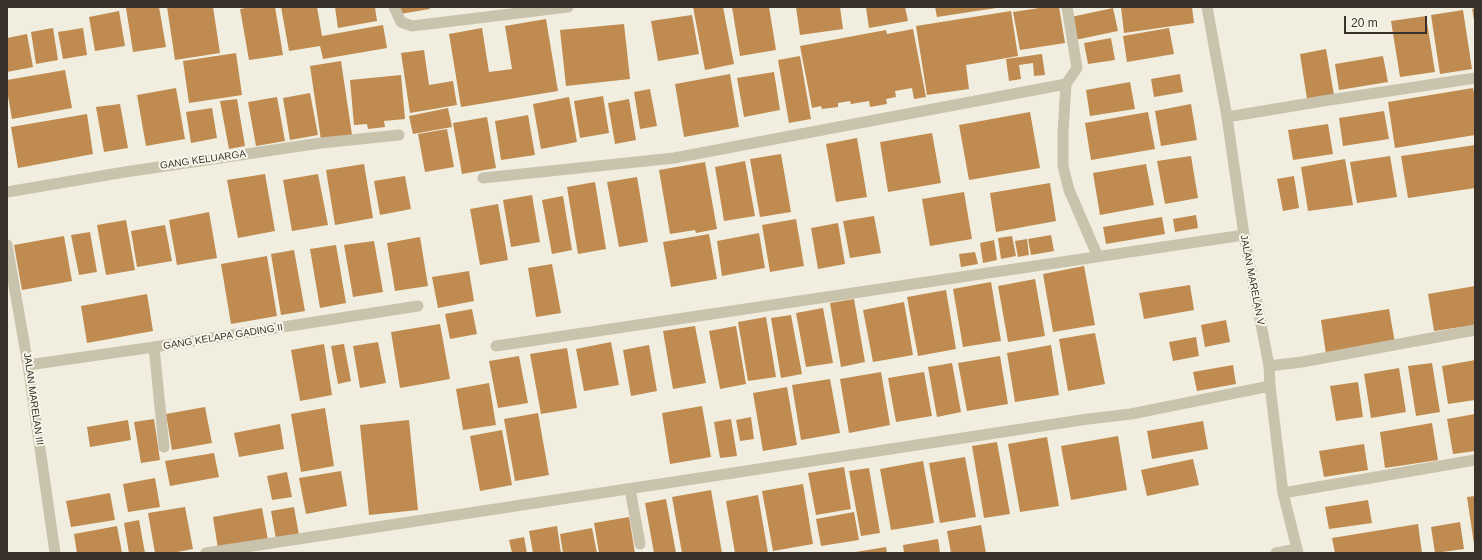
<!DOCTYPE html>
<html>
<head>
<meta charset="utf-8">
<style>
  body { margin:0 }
  #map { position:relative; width:1482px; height:560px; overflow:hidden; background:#f1eedf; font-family:Helvetica,sans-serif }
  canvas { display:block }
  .frame { position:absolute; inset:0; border:8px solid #38322a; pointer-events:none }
  .scale { position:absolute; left:1344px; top:16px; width:83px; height:18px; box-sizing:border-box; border:2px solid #38322a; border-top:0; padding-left:5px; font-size:12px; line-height:14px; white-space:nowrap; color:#38322a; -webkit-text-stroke:3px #f9f7ec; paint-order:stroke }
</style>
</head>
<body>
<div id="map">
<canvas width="1482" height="560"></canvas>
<div class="frame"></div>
<div class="scale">20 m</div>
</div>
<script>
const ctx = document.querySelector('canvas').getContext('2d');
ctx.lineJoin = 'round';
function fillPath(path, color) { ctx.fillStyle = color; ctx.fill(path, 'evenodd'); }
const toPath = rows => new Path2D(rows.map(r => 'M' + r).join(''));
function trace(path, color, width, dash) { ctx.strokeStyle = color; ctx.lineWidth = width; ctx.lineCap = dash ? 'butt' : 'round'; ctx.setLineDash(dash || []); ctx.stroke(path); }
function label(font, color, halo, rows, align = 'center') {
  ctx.font = font + ' Helvetica,sans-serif'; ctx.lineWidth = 4; ctx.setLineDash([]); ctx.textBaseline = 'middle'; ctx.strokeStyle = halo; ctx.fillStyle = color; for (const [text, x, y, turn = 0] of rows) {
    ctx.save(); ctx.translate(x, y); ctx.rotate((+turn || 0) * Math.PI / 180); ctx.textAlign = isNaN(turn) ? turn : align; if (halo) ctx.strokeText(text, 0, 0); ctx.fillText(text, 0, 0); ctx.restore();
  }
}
fillPath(toPath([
  [132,7,159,7,166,47,133,52,126,8],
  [167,7,213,7,220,53,175,60],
  [251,7,275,7,283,55,249,60,240,9],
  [281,7,317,7,322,36,383,25,387,48,323,59,320,46,289,51],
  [335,7,375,7,377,21,338,28],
  [399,7,429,7,430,9,400,14],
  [693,7,723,7,734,64,705,70],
  [732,7,769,7,776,50,740,56],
  [796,7,840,7,843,29,800,35],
  [866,7,905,7,908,21,869,28],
  [935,7,996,7,996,8,937,17],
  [1046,7,1059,7,1065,43,1020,50,1013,12],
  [1121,7,1192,7,1194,23,1124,33],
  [1113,8,1118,31,1075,40,1071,17],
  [1475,8,1475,20,1474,20,1472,9],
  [1463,10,1472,69,1440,74,1431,15],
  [119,11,125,46,95,51,89,17],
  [1011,11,1018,56,966,65,969,89,927,95,916,26],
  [692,15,699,54,658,61,651,21],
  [1426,16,1435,72,1400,77,1391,21],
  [546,19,558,91,461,107,449,34,482,28,489,72,512,69,505,26],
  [624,24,630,79,566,86,560,30],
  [53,28,58,60,36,64,31,32],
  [83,28,87,55,63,59,58,32],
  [1169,28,1174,54,1127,62,1123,36],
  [913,29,926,97,914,99,912,88,895,91,896,97,886,99,887,104,870,107,869,101,851,104,850,101,838,103,838,107,822,109,821,106,812,108,800,46,886,30,887,34],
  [27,34,33,67,7,72,7,38],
  [1111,38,1115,60,1088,64,1084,43],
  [1326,49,1334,95,1307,99,1300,54],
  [424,50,429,85,453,81,457,105,410,113,401,53],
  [236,53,242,95,189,103,183,61],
  [1042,54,1045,75,1034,76,1033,63,1019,65,1021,79,1009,81,1006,59],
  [800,56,811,119,789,123,778,60],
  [1383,56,1388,82,1339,90,1335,64],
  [341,61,352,135,321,140,310,66],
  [65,70,72,108,12,119,7,90,7,80],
  [774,72,780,110,744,117,737,78],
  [730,74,739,127,684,137,675,84],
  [1180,74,1183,92,1154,97,1151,79],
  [401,75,405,119,384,121,385,127,368,129,367,124,354,125,350,80],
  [1130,82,1135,109,1090,116,1086,90],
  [176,88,185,139,146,146,137,95],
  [1473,88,1475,98,1475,135,1395,148,1388,102],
  [650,89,657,126,640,129,634,92],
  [310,93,318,135,290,140,283,98],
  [603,96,609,133,580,138,574,101],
  [277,97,285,141,256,146,248,102],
  [569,97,577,142,541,149,533,104],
  [237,99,245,146,229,149,220,101],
  [629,99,636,140,615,144,608,103],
  [120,104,128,148,104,152,96,107],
  [1191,104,1197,140,1161,146,1155,111],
  [212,108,217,138,191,143,186,112],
  [448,108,452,127,413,134,409,116],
  [1384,111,1389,139,1343,146,1339,118],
  [1030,112,1040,168,969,180,959,125],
  [1148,112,1155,149,1091,160,1085,123],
  [87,114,93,154,18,168,11,127],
  [528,115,535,155,501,160,495,121],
  [487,117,496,168,462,174,453,123],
  [1328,124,1333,154,1293,160,1288,130],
  [447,129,454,167,425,172,418,134],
  [932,133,941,183,888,192,880,142],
  [857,138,867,197,836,202,826,144],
  [1475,145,1475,188,1408,198,1401,156],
  [781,154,791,212,760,217,750,159],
  [1191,156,1198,198,1165,204,1157,161],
  [1390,156,1397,197,1357,203,1350,162],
  [1345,159,1353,205,1308,211,1301,167],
  [745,161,755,216,724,221,715,167],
  [705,162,717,229,696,233,695,230,670,234,659,170],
  [364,164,373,218,335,225,326,170],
  [1146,164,1154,205,1100,215,1093,173],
  [265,174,275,231,238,238,227,180],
  [318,174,328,225,292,231,283,180],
  [405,176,411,209,380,215,374,181],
  [1294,176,1299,208,1283,211,1277,179],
  [637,177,648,242,619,247,607,182],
  [595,182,606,249,578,254,567,187],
  [1050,183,1056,221,996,232,990,193],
  [964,192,972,239,930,246,922,199],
  [532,195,540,242,511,247,503,200],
  [563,196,572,250,552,254,542,200],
  [498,204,508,260,480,265,470,209],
  [209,212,217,258,177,265,169,220],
  [1196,215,1198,228,1175,232,1173,219],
  [874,216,881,253,850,258,843,221],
  [1162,217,1165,234,1106,244,1103,227],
  [796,219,804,266,770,272,762,225],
  [126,220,135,270,106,275,97,225],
  [838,223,845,264,818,269,811,228],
  [165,225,172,261,137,267,131,231],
  [90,232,97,272,79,275,71,235],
  [759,233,765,268,722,276,717,241],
  [709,234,717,279,671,287,663,242],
  [1051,235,1054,251,1031,255,1028,239],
  [64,236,72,281,22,290,14,245],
  [1012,236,1016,256,1001,259,998,238],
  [420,237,428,286,395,291,387,243],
  [1027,239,1029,255,1018,257,1015,241],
  [994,240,997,260,983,263,980,243],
  [374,241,383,292,353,297,344,245],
  [336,245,346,303,320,308,310,249],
  [294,250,305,311,281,315,271,254],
  [975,252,978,264,961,267,959,254],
  [267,256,277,316,231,324,221,264],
  [552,264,561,313,536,317,528,268],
  [1084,266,1095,325,1053,332,1043,274],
  [469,271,474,301,438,308,432,277],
  [1035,279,1045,336,1008,342,998,286],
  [991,282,1001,341,963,347,953,289],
  [1190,285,1194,310,1144,319,1139,293],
  [1475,286,1475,325,1434,331,1428,294],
  [946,290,956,349,918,356,907,297],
  [147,294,153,331,87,343,81,306],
  [854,299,865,362,841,367,830,303],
  [904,302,913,355,873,362,863,310],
  [823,308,833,363,806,367,796,313],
  [472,309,477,334,450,339,445,314],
  [1389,309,1395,343,1326,354,1321,320],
  [791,315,802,374,781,378,771,318],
  [766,317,776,377,748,381,738,322],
  [1226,320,1230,342,1205,347,1201,325],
  [440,324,450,379,400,388,391,332],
  [695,326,706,383,673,389,663,331],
  [736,326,746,384,720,389,709,331],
  [1095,333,1105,384,1068,391,1059,339],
  [1196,337,1199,356,1173,361,1169,342],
  [378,342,386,383,360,388,353,346],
  [611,342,619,385,584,391,576,349],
  [324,344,332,395,300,401,291,350],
  [344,344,351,381,338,384,331,346],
  [649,345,657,391,631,396,623,350],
  [1051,345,1059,395,1015,402,1007,353],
  [567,348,577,408,541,414,530,354],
  [519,356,528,403,498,408,489,361],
  [1000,356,1008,404,967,411,958,363],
  [1475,360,1475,400,1448,404,1442,366],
  [952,363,961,412,937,417,928,367],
  [1432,363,1440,412,1416,416,1408,366],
  [1233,365,1236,384,1197,391,1193,372],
  [1399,368,1406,412,1371,418,1364,374],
  [881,372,890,425,849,433,840,379],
  [924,372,932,416,896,422,888,378],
  [830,379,840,433,801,440,792,385],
  [1358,382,1363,417,1336,421,1330,386],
  [489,383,496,425,463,430,456,389],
  [787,387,797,445,763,451,753,393],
  [702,406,711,457,670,464,662,413],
  [205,407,212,443,172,450,166,414],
  [325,408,334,466,301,472,291,414],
  [538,413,549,475,515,481,504,419],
  [1475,414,1475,451,1453,454,1447,419],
  [751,417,754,439,740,441,736,420],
  [154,419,160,460,141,463,134,422],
  [731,419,737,456,720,458,714,422],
  [128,420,131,440,90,447,87,427],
  [409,420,418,510,369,515,360,425],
  [1203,421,1208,449,1152,459,1147,431],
  [1432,423,1438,460,1385,468,1380,432],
  [280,424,284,449,239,457,234,433],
  [502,430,512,485,480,491,470,436],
  [1118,436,1127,490,1071,500,1061,446],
  [1047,437,1059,506,1020,512,1008,444],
  [997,442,1010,514,984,518,972,446],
  [1364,444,1368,470,1324,477,1319,451],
  [214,453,219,477,170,486,165,461],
  [965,457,976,517,940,523,929,463],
  [1193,459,1199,485,1147,496,1141,470],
  [923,461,934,523,891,530,880,469],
  [844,467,851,509,816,515,808,473],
  [869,468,880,533,861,536,849,471],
  [341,471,347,506,306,514,299,478],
  [287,472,292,497,272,500,267,476],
  [155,478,160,507,128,512,123,484],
  [803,484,813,544,773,551,762,491],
  [711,490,722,553,682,553,672,497],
  [110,493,115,520,71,527,66,501],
  [758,495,768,553,735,553,726,501],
  [1475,496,1475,544,1474,544,1467,497],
  [666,499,676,553,654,553,645,503],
  [1368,500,1372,523,1329,529,1325,507],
  [185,507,193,549,172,553,155,553,148,513],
  [294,507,299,535,276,539,271,511],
  [262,508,268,540,218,549,213,517],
  [854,512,859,540,821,546,816,519],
  [629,517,635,553,599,553,594,523],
  [139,520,145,553,129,553,124,523],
  [1460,522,1464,549,1435,553,1431,527],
  [1418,524,1422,553,1335,553,1332,538],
  [981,525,986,553,951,553,947,531],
  [117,526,122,553,77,553,74,534],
  [557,526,561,553,533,553,529,531],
  [592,528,597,553,563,553,560,534],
  [524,537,527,553,512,553,509,540],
  [938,539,940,553,904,553,903,545],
  [886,547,887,553,855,553,855,552]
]), '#bf8b50');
trace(toPath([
  [154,347,164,447],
  [630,489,640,544]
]), '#c9c2ac', 11);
trace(toPath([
  [394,7,401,22,412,26,568,7],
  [1067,7,1077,68,1066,84,1063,133,1063,166,1069,190,1098,257],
  [1227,117,1323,101,1475,78],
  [483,178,674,158,1066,84],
  [7,192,125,172,321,143,399,135],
  [7,245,28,365,55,553],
  [496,346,1244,235],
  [28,365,154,347,418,306],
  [1269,366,1302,362,1475,330],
  [1283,493,1475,460],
  [206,553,1088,419,1131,414,1270,386],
  [1276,553,1297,549]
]), '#c9c2ac', 11);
trace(toPath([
  [1207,7,1227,117,1244,235,1269,366,1270,386,1283,493,1298,553]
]), '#c9c2ac', 11);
label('10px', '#38322a', '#f9f7ec', [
  ["GANG KELUARGA",203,160,-8],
  ["JALAN MARELAN V",1252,280,79],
  ["GANG KELAPA GADING II",223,337,-9],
  ["JALAN MARELAN III",33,399,82]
]);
</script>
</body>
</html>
